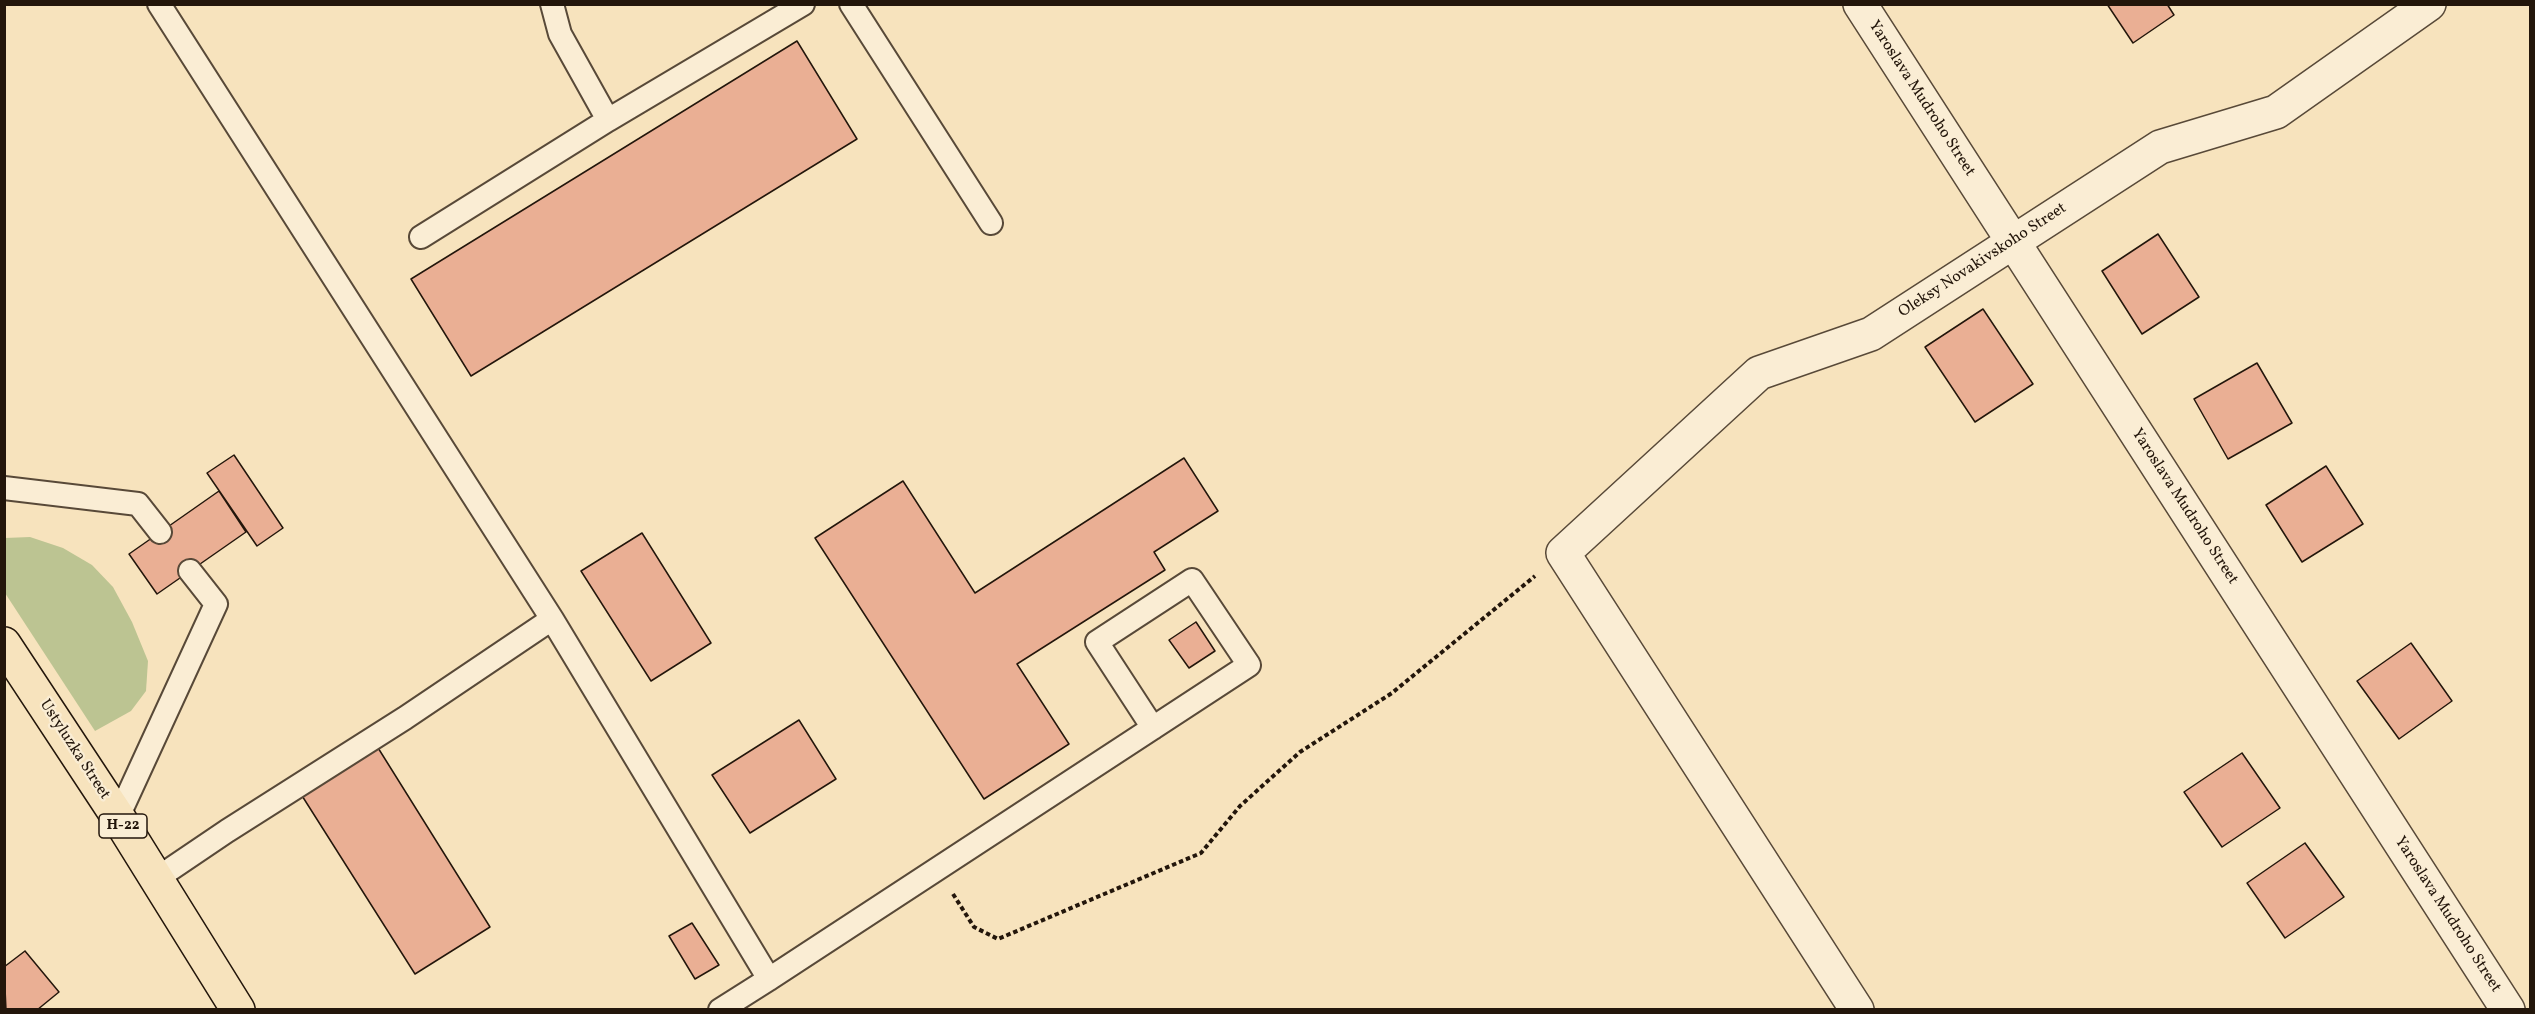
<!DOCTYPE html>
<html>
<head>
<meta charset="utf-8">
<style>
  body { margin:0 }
  #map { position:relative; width:2535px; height:1014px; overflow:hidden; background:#f7e3bd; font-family:Vollkorn,serif }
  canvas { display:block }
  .frame { position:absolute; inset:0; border:6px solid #23160b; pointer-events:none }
</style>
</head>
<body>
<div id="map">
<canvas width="2535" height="1014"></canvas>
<div class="frame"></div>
</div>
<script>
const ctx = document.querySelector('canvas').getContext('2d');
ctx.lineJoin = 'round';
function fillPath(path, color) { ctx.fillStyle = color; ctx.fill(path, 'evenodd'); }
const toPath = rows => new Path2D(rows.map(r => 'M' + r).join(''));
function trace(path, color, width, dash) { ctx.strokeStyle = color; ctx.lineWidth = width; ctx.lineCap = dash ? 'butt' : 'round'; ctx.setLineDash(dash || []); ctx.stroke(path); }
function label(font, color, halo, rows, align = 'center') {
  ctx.font = font + ' Vollkorn,serif'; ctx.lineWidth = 4.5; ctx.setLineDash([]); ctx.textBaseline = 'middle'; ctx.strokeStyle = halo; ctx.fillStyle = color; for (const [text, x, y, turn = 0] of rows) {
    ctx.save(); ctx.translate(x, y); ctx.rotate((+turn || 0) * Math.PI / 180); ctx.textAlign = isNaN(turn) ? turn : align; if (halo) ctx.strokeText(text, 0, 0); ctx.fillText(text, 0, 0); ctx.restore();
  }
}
fillPath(toPath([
  [30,537,63,548,92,565,113,587,132,622,148,661,146,691,131,711,95,731,5,593,5,538]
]), '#bcc492');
const building = toPath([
  [2107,4,2167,4,2174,15,2133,43,2107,4],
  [797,41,857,139,471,376,411,279,797,41],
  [2158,234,2199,297,2142,334,2102,271,2158,234],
  [1983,309,2033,384,1975,422,1925,347,1983,309],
  [2257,363,2292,423,2228,459,2194,399,2257,363],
  [234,455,283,528,257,546,207,473,234,455],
  [1184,458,1218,511,1154,552,1165,570,1017,664,1069,744,984,799,815,538,903,481,975,593,1184,458],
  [2326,466,2363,524,2302,562,2266,505,2326,466],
  [219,491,246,532,157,594,129,554,219,491],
  [642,533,711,643,651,681,581,571,642,533],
  [1196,622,1215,651,1189,668,1169,640,1196,622],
  [2411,643,2452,701,2399,739,2357,681,2411,643],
  [799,720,836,779,750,833,712,775,799,720],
  [375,743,490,927,415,974,299,791,375,743],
  [2242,753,2280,808,2222,847,2184,792,2242,753],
  [2305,843,2344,897,2285,938,2247,883,2305,843],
  [692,923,719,965,695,979,669,936,692,923],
  [25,951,59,992,37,1010,6,1010,4,967,25,951]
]);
fillPath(building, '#eaaf94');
trace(building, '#23160b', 1.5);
const service = toPath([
  [159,4,552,619,769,979],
  [552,4,560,34,608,120],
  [851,4,991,223],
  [421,237,608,120,803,4],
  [4,488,138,504,160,532],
  [118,817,216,604,190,571],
  [156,879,227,831,405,718,552,619],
  [720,1010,769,979,1249,665,1192,580,1097,642,1153,728]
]);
const minor = toPath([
  [1860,4,2508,1010],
  [1857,1010,1563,553,1759,373,1871,334,2160,147,2276,112,2429,4]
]);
const primary = toPath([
  [4,644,118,817,238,1010]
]);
trace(service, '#584938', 26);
trace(minor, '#584938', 36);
trace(primary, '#23160b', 36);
trace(toPath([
  [953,894,974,927,998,939,1201,853,1240,806,1300,752,1392,693,1535,576]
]), '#23160b', 4, [4.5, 3]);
trace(service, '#faedd4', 22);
trace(minor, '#faedd4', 33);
trace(primary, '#f7e3bd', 33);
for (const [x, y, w] of [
  [123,826,48]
]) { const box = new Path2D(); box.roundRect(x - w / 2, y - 12, w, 24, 4.5); ctx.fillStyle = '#faedd4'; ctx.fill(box); trace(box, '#23160b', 1.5); }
label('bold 15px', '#23160b', null, [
  ["Н-22",123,826]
]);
label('16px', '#23160b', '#faedd4', [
  ["Yaroslava Mudroho Street",1921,99,57],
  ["Oleksy Novakivskoho Street",1983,261,-33],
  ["Yaroslava Mudroho Street",2184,507,57],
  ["Ustyluzka Street",74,750,57],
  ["Yaroslava Mudroho Street",2447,915,57]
]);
</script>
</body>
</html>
